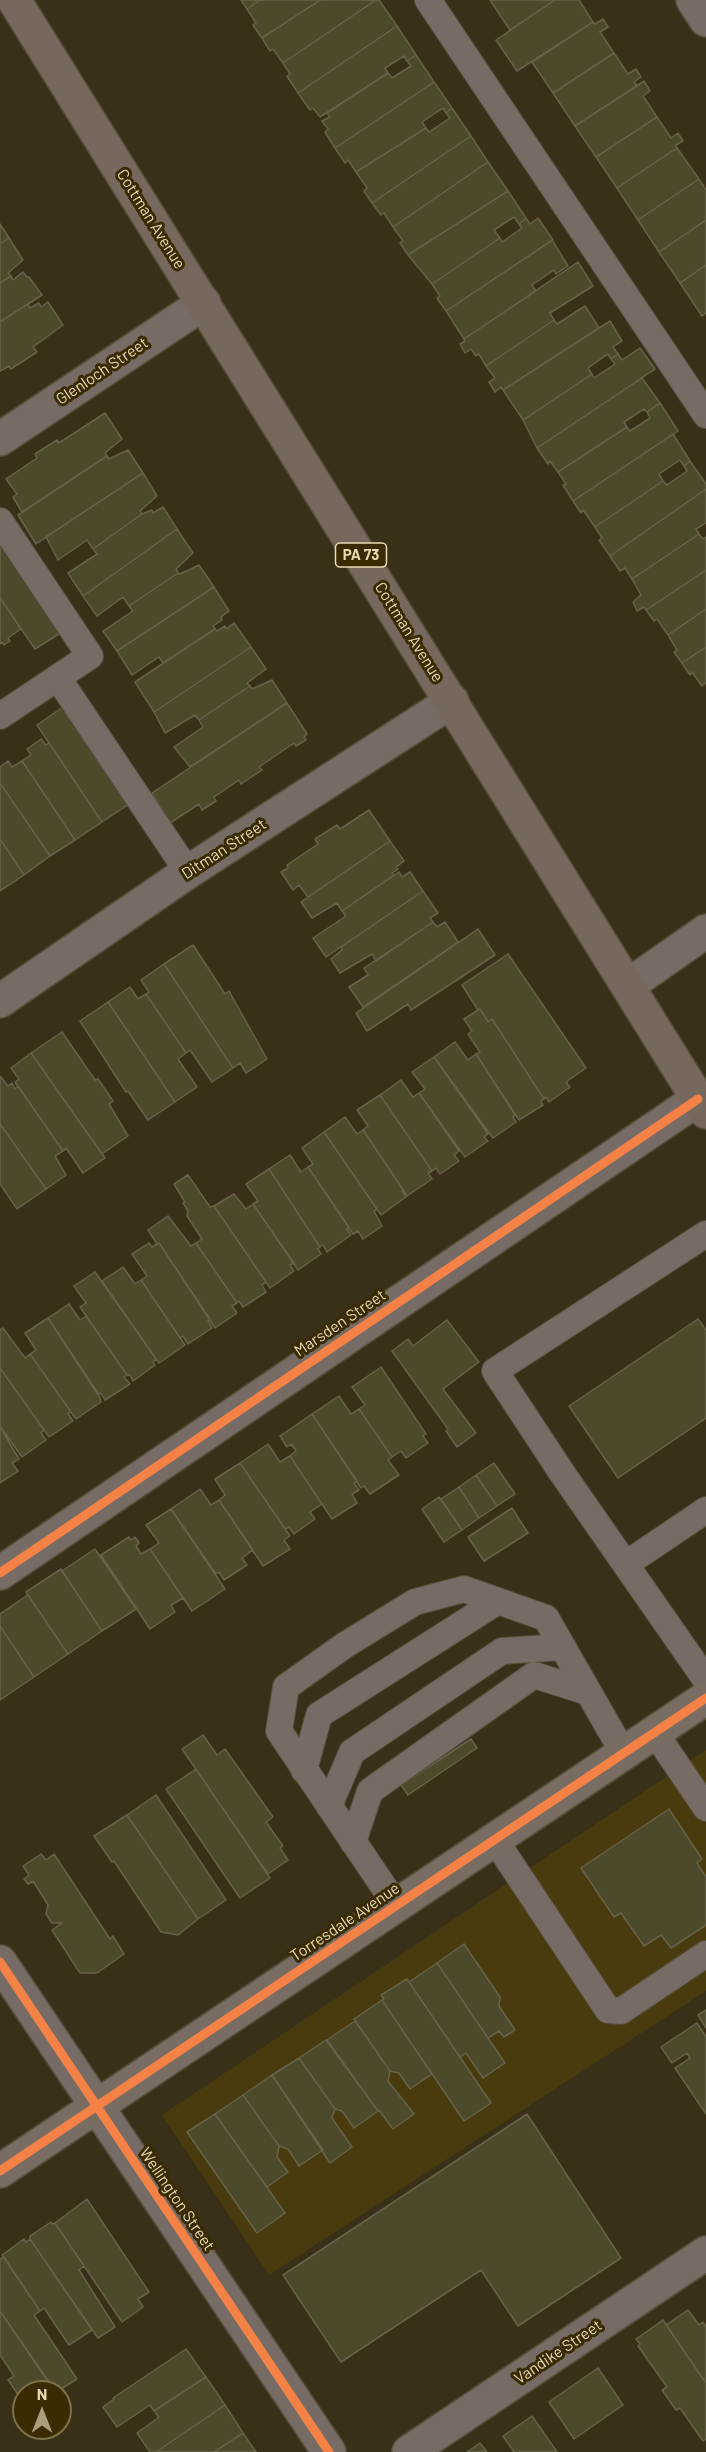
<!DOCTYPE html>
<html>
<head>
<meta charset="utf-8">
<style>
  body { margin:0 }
  #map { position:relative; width:706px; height:2452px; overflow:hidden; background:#383018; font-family:Barlow,sans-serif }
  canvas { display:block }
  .north { position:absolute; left:12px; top:2380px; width:60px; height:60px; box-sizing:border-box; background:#3a2c00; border:2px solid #7f7248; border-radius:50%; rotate:0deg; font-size:16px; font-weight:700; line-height:24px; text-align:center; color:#e7dab4 }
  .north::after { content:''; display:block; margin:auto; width:21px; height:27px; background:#aa9e7d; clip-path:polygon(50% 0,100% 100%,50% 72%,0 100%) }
</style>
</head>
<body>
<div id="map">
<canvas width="706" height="2452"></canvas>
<div class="north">N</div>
</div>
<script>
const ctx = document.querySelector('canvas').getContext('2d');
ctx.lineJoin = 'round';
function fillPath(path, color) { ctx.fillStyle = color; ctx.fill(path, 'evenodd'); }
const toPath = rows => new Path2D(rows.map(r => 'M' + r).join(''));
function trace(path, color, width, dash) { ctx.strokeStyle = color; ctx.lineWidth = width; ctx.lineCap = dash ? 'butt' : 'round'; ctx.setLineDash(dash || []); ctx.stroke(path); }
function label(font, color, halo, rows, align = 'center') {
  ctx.font = font + ' Barlow,sans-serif'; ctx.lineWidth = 6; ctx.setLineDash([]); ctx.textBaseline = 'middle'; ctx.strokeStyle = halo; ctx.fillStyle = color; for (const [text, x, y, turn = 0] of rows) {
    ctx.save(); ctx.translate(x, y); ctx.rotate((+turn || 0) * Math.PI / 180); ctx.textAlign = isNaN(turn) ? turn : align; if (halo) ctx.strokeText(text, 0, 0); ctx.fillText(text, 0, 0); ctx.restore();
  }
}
fillPath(toPath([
  [706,1750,706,1991,269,2275,162,2115]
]), '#493b0d');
const building = toPath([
  [241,0,260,0,247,9,241,0],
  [260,0,320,0,262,38,253,25,256,23,247,9,260,0],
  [320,0,376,0,283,63,273,49,270,51,262,38,320,0],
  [376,0,379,0,397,26,298,93,287,76,290,74,283,63,376,0],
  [490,0,555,0,510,30,490,0],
  [555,0,579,0,593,22,517,71,496,40,555,0],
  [603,19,608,27,600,32,614,53,553,93,532,62,593,22,595,24,603,19],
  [397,26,416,55,407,61,404,56,385,68,388,73,320,117,313,108,310,110,298,93,397,26],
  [614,53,628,74,636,69,641,77,634,82,637,86,575,126,553,93,614,53],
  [416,55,434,82,335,148,325,132,328,129,322,121,330,117,327,113,388,73,392,78,411,66,407,61,416,55],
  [644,81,650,91,643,96,657,117,596,157,575,126,644,81],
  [434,82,452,108,446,113,443,108,422,122,426,128,356,172,348,160,345,163,335,148,434,82],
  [452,108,471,136,372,203,364,191,367,188,356,172,426,128,429,132,450,118,446,113,452,108],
  [657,117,671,138,678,133,683,141,676,145,677,148,617,188,596,157,657,117],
  [471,136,488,162,393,227,384,213,381,215,372,203,471,136],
  [677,148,699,179,638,220,617,188,677,148],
  [488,162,508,191,408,255,400,243,403,241,393,227,488,162],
  [699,179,706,190,706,220,659,252,638,220,699,179],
  [508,191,526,218,519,224,514,217,494,230,500,238,432,284,408,255,508,191],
  [526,218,530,224,538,218,553,240,446,311,437,298,440,296,432,284,500,238,502,242,522,228,519,224,526,218],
  [706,220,706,265,680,283,659,252,706,220],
  [0,224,9,238,0,244,0,224],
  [9,238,23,260,8,273,11,276,0,283,0,244,9,238],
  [552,240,568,266,556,274,554,270,532,285,536,291,464,339,446,311,552,240],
  [578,262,593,286,550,313,554,320,486,366,479,354,476,356,471,349,465,353,460,344,465,341,464,339,578,262],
  [706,265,706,313,702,316,680,283,706,265],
  [23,272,27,277,29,277,42,295,0,322,0,283,11,276,13,280,23,272],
  [48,302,63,325,33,347,37,352,11,369,9,366,0,371,0,322,28,304,30,308,39,303,41,307,48,302],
  [585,306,599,328,503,390,501,387,495,392,489,382,495,378,486,366,554,320,557,324,585,306],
  [610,321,622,341,613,347,618,354,611,359,608,354,588,368,592,374,523,420,503,390,610,321],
  [640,348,655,369,537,448,523,420,592,374,594,378,615,364,611,359,618,354,622,360,640,348],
  [642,378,660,403,647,412,644,409,624,422,627,427,558,472,550,461,548,464,537,448,642,378],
  [660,403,678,431,573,501,563,485,566,484,558,472,627,427,630,431,650,418,647,412,660,403],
  [105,413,122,439,105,453,107,456,22,512,13,497,17,494,6,479,37,458,35,454,57,440,59,443,105,413],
  [673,434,690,461,684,466,680,460,659,474,663,481,595,527,583,510,581,513,573,501,673,434],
  [128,450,143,473,36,544,18,515,107,456,109,459,128,450],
  [690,461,706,484,706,489,610,556,599,540,602,538,595,527,663,481,667,485,687,471,684,466,690,461],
  [143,473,157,496,140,511,142,514,93,549,87,540,58,560,46,537,143,473],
  [706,489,706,523,696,529,699,534,632,579,625,568,620,571,610,556,706,489],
  [163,507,177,529,83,596,68,573,97,554,93,549,142,514,152,510,153,513,163,507],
  [177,529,193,553,176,569,178,573,129,606,123,597,97,616,83,596,177,529],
  [699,534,703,539,706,537,706,570,646,610,644,607,637,611,633,602,641,595,632,579,699,534],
  [0,544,62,632,35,649,0,598,0,544],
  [199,565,214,587,117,651,103,631,133,611,129,606,178,573,180,574,199,565],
  [706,570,706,609,668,635,657,619,654,621,646,610,706,570],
  [214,587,229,611,221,617,222,620,213,626,215,629,163,663,159,657,132,675,117,651,214,587],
  [0,598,21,629,8,638,10,641,4,645,2,642,0,644,0,598],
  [706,609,706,647,682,663,674,652,677,650,668,635,706,609],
  [234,623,251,647,154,712,135,682,215,629,217,631,225,626,226,629,234,623],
  [251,647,266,669,247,683,250,686,199,720,195,715,165,733,154,712,251,647],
  [706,647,706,683,702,686,692,672,690,675,682,663,706,647],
  [272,680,287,703,190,767,174,747,203,727,199,720,250,686,252,689,272,680],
  [287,703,307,734,304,737,306,740,296,746,294,743,259,767,262,770,241,784,239,780,214,797,216,801,202,810,199,804,170,823,152,793,287,703],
  [63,707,129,804,102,822,37,725,63,707],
  [41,739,46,745,49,743,102,822,75,840,22,761,31,755,27,749,41,739],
  [8,761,12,767,22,761,75,840,50,856,0,783,0,767,8,761],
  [0,783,50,856,24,875,0,839,0,783],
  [369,810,390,841,308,897,299,885,293,890,281,872,288,868,287,865,318,844,315,839,337,825,340,829,369,810],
  [0,839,24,875,0,891,0,839],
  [390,841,404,861,396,867,398,869,392,873,394,875,342,911,337,903,312,918,301,902,390,841],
  [399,872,402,877,410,872,423,891,326,957,313,938,346,916,342,911,399,872],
  [423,891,438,913,430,918,433,922,376,961,372,954,340,973,331,959,342,950,341,947,423,891],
  [433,922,437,927,445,922,458,942,363,1007,349,987,368,975,364,968,433,922],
  [478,929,495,955,411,1010,408,1004,367,1031,356,1013,478,929],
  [193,945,225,994,229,991,267,1059,246,1073,240,1063,233,1068,164,964,193,945],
  [508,954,586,1068,566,1082,570,1087,549,1102,546,1097,544,1099,492,1019,488,1022,480,1009,478,1010,462,985,508,954],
  [164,964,233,1068,212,1082,190,1050,186,1053,146,994,149,992,141,980,164,964],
  [130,987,138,999,146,994,186,1053,178,1059,197,1087,175,1102,108,1002,130,987],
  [108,1002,175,1102,148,1120,128,1091,126,1092,80,1021,108,1002],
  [480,1009,488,1022,492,1019,544,1099,541,1101,543,1105,519,1120,476,1054,480,1052,468,1034,472,1031,464,1019,480,1009],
  [62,1032,95,1080,98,1079,113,1101,109,1104,128,1136,102,1154,31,1053,62,1032],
  [455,1042,468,1060,476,1054,515,1115,513,1117,516,1122,493,1138,434,1057,455,1042],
  [31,1053,105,1158,83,1173,66,1148,63,1151,15,1082,19,1079,11,1068,31,1053],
  [434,1057,488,1134,484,1137,488,1141,465,1157,419,1093,425,1089,412,1072,434,1057],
  [0,1076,8,1086,12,1083,15,1089,18,1086,63,1151,55,1156,66,1175,46,1189,0,1124,0,1076],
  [401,1080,413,1097,419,1093,459,1151,454,1155,459,1161,440,1174,436,1168,432,1171,380,1095,401,1080],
  [380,1095,432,1171,428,1173,432,1179,407,1196,363,1130,368,1126,357,1110,380,1095],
  [345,1117,357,1134,363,1130,404,1191,402,1191,406,1197,381,1215,324,1132,345,1117],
  [0,1124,46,1189,17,1209,0,1184,0,1124],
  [324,1132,377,1209,374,1211,382,1226,363,1239,358,1231,353,1234,308,1167,313,1164,302,1148,324,1132],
  [290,1155,301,1172,308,1167,349,1227,347,1229,351,1235,327,1252,323,1245,320,1247,269,1169,290,1155],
  [269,1169,320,1247,318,1249,321,1254,298,1270,253,1204,258,1201,246,1184,269,1169],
  [188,1175,210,1207,214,1206,266,1282,262,1285,266,1292,243,1307,239,1301,237,1303,196,1243,202,1239,187,1216,188,1211,183,1203,185,1202,174,1184,188,1175],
  [234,1194,246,1209,253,1204,294,1263,290,1265,294,1271,270,1288,214,1206,234,1194],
  [168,1216,191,1246,196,1243,237,1303,232,1306,237,1313,215,1328,159,1243,157,1244,148,1230,168,1216],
  [149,1243,152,1247,159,1243,210,1319,208,1321,212,1328,188,1344,183,1336,180,1338,141,1280,147,1276,132,1254,149,1243],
  [123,1267,135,1284,141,1280,185,1345,159,1363,102,1281,123,1267],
  [95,1272,156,1359,153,1362,155,1365,133,1381,130,1375,127,1375,80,1307,86,1303,74,1286,95,1272],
  [69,1304,80,1320,86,1316,127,1375,124,1377,130,1384,105,1400,101,1393,98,1395,48,1318,69,1304],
  [48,1318,98,1393,101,1402,76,1419,30,1354,36,1350,25,1333,48,1318],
  [698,1319,706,1330,706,1418,618,1478,569,1406,698,1319],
  [447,1320,479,1362,443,1389,476,1433,457,1447,446,1431,448,1429,392,1351,408,1339,413,1346,447,1320],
  [3,1328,25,1358,30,1354,71,1412,68,1414,73,1421,49,1437,0,1368,0,1330,3,1328],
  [381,1367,426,1434,423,1436,428,1443,406,1458,401,1451,392,1457,359,1409,365,1405,352,1387,381,1367],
  [0,1368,44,1430,41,1433,46,1440,22,1457,0,1426,0,1368],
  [339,1396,351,1414,359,1409,392,1457,388,1460,399,1475,370,1494,364,1486,361,1488,312,1414,339,1396],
  [312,1414,357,1481,354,1483,359,1490,352,1494,357,1503,332,1519,290,1456,296,1451,291,1444,287,1447,280,1436,312,1414],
  [0,1427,19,1459,12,1463,18,1471,0,1483,0,1427],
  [268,1444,280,1462,290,1456,322,1504,310,1512,315,1519,294,1534,289,1527,285,1529,240,1463,268,1444],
  [240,1463,290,1536,284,1540,290,1549,263,1566,219,1500,225,1495,215,1479,240,1463],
  [494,1463,515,1494,497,1506,476,1475,494,1463],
  [476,1475,497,1506,479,1518,459,1487,476,1475],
  [459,1487,479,1518,462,1530,441,1499,459,1487],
  [200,1489,211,1505,219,1500,253,1550,242,1558,247,1565,224,1580,219,1572,216,1574,171,1509,200,1489],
  [439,1497,462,1530,444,1542,422,1509,439,1497],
  [512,1508,528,1533,484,1561,468,1537,512,1508],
  [171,1509,225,1589,192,1611,150,1549,159,1543,146,1525,171,1509],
  [129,1537,131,1540,135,1537,139,1543,136,1546,141,1554,150,1549,183,1598,171,1605,175,1612,150,1629,101,1555,129,1537],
  [95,1549,136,1609,102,1631,62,1571,95,1549],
  [61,1569,102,1631,68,1654,26,1592,61,1569],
  [28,1595,68,1654,34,1677,0,1626,0,1614,28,1595],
  [0,1626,34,1677,0,1700,0,1626],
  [203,1735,217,1755,225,1749,273,1817,266,1822,283,1846,280,1848,288,1860,268,1874,182,1749,203,1735],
  [471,1739,477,1748,408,1795,401,1785,471,1739],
  [196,1769,270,1878,240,1898,166,1789,196,1769],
  [156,1795,226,1900,198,1919,127,1815,156,1795],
  [669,1809,702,1859,697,1863,706,1877,706,1925,671,1948,661,1935,644,1946,621,1913,614,1917,581,1868,669,1809],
  [127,1815,198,1919,178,1935,161,1932,114,1861,112,1862,94,1836,127,1815],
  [41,1854,46,1860,54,1854,110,1939,113,1936,124,1954,97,1973,80,1973,52,1930,62,1923,52,1923,46,1914,48,1905,33,1881,28,1884,24,1879,29,1875,23,1866,41,1854],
  [464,1944,500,1997,499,2006,515,2030,504,2037,499,2031,488,2038,437,1963,464,1944],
  [437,1963,505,2063,483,2078,466,2053,460,2057,409,1982,437,1963],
  [407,1979,491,2103,464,2121,382,2000,384,1999,381,1995,407,1979],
  [382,2000,432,2074,410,2089,399,2073,390,2071,354,2019,382,2000],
  [706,2010,706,2028,698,2015,706,2010],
  [355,2021,390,2071,388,2081,414,2114,393,2129,379,2110,378,2111,327,2040,355,2021],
  [697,2023,706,2037,706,2114,675,2068,690,2058,687,2053,672,2063,661,2047,697,2023],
  [326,2040,378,2111,354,2128,342,2111,335,2109,299,2058,326,2040],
  [299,2058,335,2109,332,2118,352,2147,330,2163,272,2075,299,2058],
  [272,2075,323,2150,299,2166,288,2149,279,2146,243,2095,272,2075],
  [243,2095,279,2146,277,2157,288,2172,267,2187,215,2114,243,2095],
  [215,2114,285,2213,257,2233,187,2132,215,2114],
  [527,2114,621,2258,518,2326,481,2270,341,2362,283,2275,527,2114],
  [87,2199,149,2292,138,2299,143,2307,122,2322,55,2223,87,2199],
  [51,2222,52,2224,55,2223,84,2266,79,2270,115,2327,98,2338,30,2239,30,2236,51,2222],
  [24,2239,26,2242,30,2239,92,2330,69,2345,44,2308,40,2311,2,2255,24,2239],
  [4,2257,40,2311,34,2315,77,2379,56,2392,0,2311,0,2259,4,2257],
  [688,2310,699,2325,703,2322,706,2327,706,2383,666,2325,688,2310],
  [0,2311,55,2392,24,2392,24,2403,8,2380,14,2376,0,2355,0,2311],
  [663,2320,706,2383,706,2439,703,2441,680,2408,676,2410,662,2390,667,2387,638,2346,640,2344,636,2339,663,2320],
  [186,2349,206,2377,154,2411,150,2405,117,2427,103,2407,114,2399,113,2398,186,2349],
  [598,2368,623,2405,574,2439,549,2402,598,2368],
  [206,2377,225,2405,156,2452,150,2452,137,2433,159,2417,154,2411,206,2377],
  [225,2405,243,2433,214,2452,156,2452,225,2405],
  [532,2416,557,2452,514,2452,503,2436,532,2416],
  [243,2433,256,2452,214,2452,243,2433],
  [480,2443,487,2452,467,2452,480,2443]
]);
fillPath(building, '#4d492b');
trace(building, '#67634a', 1.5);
const lane = toPath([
  [428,0,706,415],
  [0,521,90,656,0,716],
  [58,678,188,872],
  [706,1234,495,1371,562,1473,706,1680],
  [626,1564,706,1510],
  [655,1733,706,1808],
  [304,1770,319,1715,498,1601],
  [329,1806,352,1752,502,1651,563,1647],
  [495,1840,608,2010,621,2011,706,1954],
  [353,1842,370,1791,534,1675,588,1692],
  [396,1905,279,1731,286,1687,345,1645,415,1602,464,1589,546,1618,624,1754]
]);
const street = toPath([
  [693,0,706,20],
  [0,439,204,303],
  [629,985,706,931],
  [0,1001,188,872,452,701],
  [0,1573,698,1099],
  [0,1962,329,2452],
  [409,2452,706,2253]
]);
const secondary = toPath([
  [0,2171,706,1698]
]);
const primary = toPath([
  [14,0,706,1112]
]);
trace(lane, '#554d37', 28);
trace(street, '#554d37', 36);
trace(secondary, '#554d37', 36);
trace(primary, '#554d37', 36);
trace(lane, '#766b65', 26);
trace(street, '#766b65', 33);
trace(secondary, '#796c63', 33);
trace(primary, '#77685e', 33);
trace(toPath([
  [0,1573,698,1099],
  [0,1962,329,2452],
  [0,2171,706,1698]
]), '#f48246', 9);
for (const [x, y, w] of [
  [361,555,51]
]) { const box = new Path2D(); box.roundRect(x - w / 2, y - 12, w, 24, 4.5); ctx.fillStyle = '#3a2c00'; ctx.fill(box); trace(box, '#e7dab4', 1.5); }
label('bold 15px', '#e7dab4', null, [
  ["PA 73",361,555]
]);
label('16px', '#e7dab4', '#3a2c00', [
  ["Cottman Avenue",151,219,58],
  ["Glenloch Street",102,371,-34],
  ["Cottman Avenue",409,632,58],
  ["Ditman Street",224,849,-33],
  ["Marsden Street",340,1323,-34],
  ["Torresdale Avenue",345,1922,-34],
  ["Wellington Street",177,2199,56],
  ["Vandike Street",558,2352,-34]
]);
</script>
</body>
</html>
